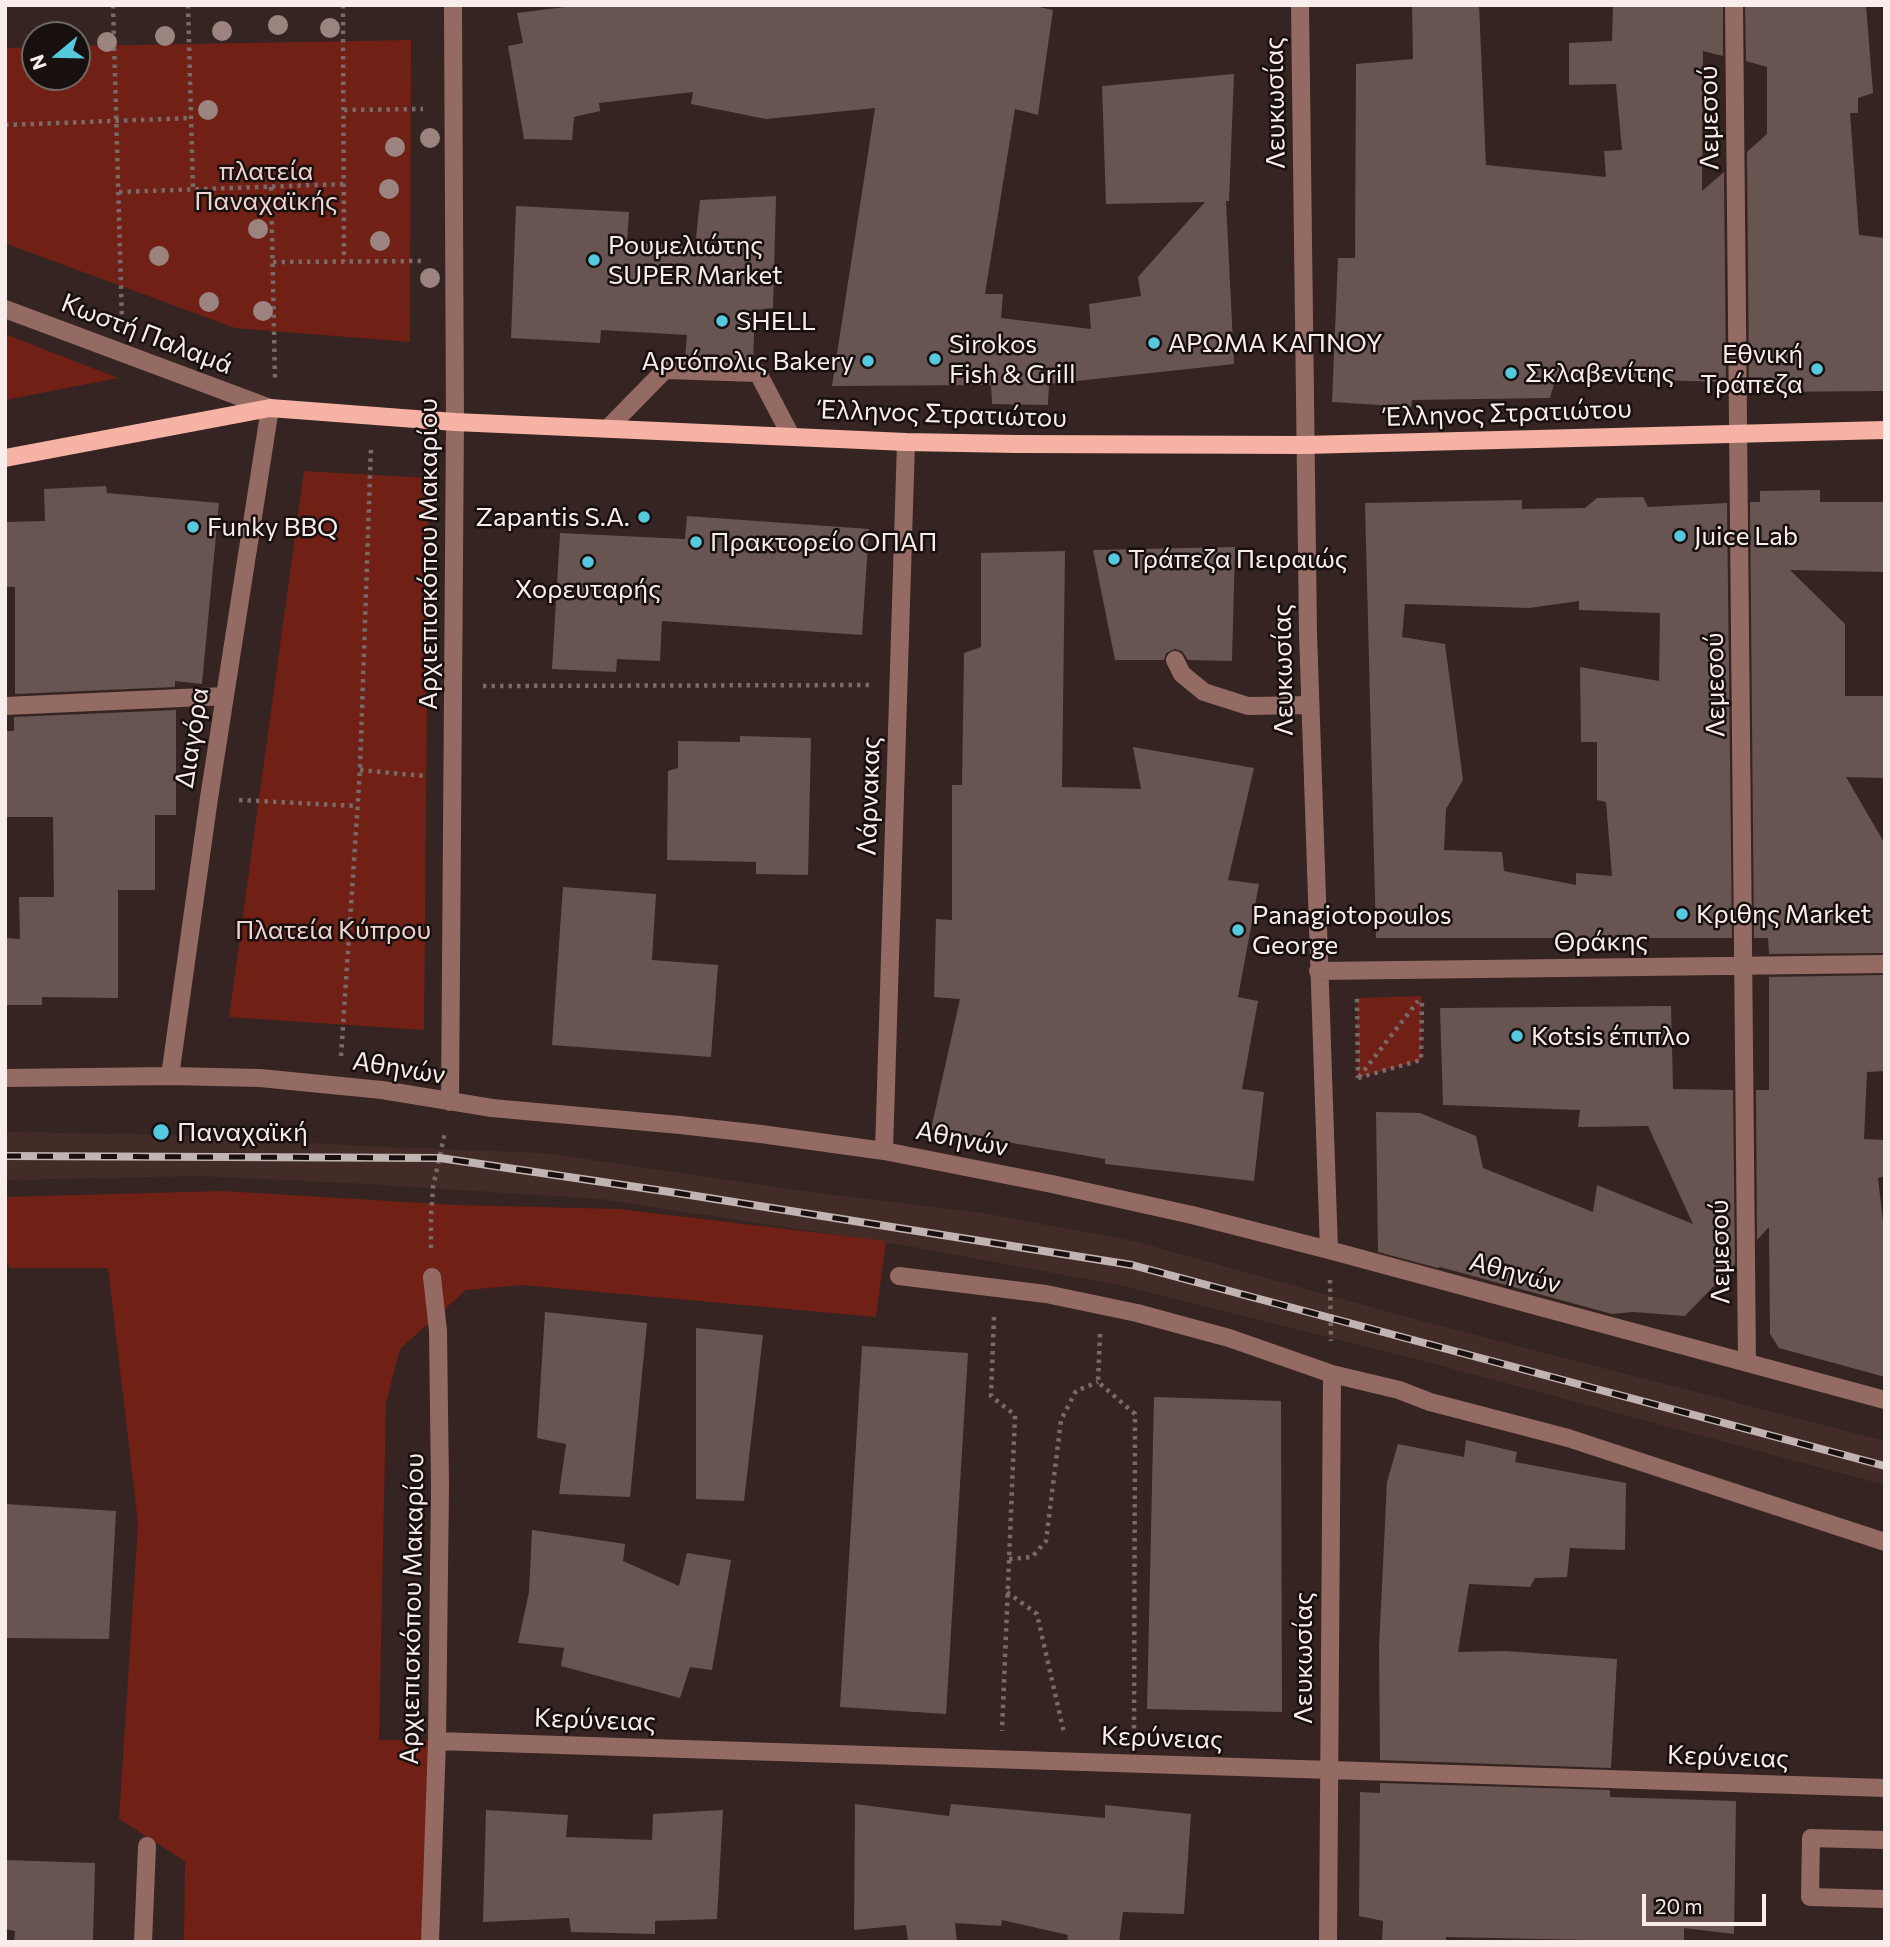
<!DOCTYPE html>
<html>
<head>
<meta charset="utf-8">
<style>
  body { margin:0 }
  #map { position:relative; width:1890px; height:1947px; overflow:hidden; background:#352421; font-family:Commissioner,sans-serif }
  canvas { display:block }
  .frame { position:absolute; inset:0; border:7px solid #f9edeb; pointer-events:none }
  .north { position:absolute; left:21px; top:21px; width:70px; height:70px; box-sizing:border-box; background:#17100e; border:2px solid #716866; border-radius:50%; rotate:251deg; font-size:19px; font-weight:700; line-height:28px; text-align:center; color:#f9edeb }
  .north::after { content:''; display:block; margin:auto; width:24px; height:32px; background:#55cade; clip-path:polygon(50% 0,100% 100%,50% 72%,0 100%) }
  .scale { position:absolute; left:1642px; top:1894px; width:124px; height:32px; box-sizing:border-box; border:4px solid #f9edeb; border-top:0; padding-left:9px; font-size:21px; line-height:24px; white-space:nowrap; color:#f9edeb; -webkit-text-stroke:5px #17100e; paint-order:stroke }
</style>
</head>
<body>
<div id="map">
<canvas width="1890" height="1947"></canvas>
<div class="frame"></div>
<div class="north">N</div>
<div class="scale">20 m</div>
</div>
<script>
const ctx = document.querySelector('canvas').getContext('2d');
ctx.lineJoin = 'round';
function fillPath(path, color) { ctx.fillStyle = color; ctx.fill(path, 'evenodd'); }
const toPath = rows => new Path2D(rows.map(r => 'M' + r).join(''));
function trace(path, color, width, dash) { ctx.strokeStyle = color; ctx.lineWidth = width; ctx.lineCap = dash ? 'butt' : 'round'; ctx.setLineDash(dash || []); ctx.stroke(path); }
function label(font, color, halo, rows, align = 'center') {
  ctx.font = font + ' Commissioner,sans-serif'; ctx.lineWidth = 5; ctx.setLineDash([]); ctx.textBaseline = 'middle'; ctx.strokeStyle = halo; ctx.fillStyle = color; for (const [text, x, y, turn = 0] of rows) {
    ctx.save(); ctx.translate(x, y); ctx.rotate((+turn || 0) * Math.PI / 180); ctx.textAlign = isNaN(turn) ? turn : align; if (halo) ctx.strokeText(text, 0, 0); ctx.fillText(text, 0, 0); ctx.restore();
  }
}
fillPath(toPath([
  [5,1132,178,1135,363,1146,545,1153,802,1191,983,1213,1133,1241,1429,1323,1885,1441,1885,1485,1431,1363,1119,1285,902,1245,600,1199,366,1184,200,1176,5,1180]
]), '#432c27');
fillPath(toPath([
  [411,40,410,342,235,328,7,244,5,48,35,47,35,77,77,77,77,46],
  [5,334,118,378,5,400],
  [304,471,429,478,424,1030,229,1017],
  [1422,996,1421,1060,1358,1078,1357,998],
  [223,1191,456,1205,619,1209,886,1241,876,1317,522,1285,466,1290,400,1349,386,1403,379,1740,428,1740,423,1942,184,1942,185,1861,119,1819,138,1523,108,1268,10,1268,5,1259,5,1197]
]), '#702015');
fillPath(toPath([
  [581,5,1030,5,1053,10,1038,115,1015,109,985,294,1003,294,1001,318,1091,329,1089,304,1141,296,1138,277,1205,202,1106,204,1102,86,1234,74,1229,201,1226,201,1234,364,1049,384,1048,405,992,404,991,385,832,386,875,108,766,119,691,104,693,92,599,103,600,111,574,117,572,140,524,139,508,46,523,43,517,13],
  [1412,5,1479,5,1486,165,1606,177,1604,151,1622,150,1616,84,1569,85,1569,43,1612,41,1613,5,1723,5,1723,56,1703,51,1702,191,1724,172,1726,382,1652,380,1606,376,1556,377,1550,398,1412,400,1411,407,1332,402,1338,258,1355,258,1356,64,1413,59],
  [1745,5,1866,5,1873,93,1858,98,1858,113,1850,113,1859,235,1885,238,1885,391,1760,392,1758,383,1749,382,1747,152,1767,134,1767,67,1746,61],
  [776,196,773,308,755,310,753,361,685,358,687,335,601,330,600,343,511,338,516,206,629,212,627,242,695,247,700,200],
  [106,486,107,493,219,503,202,684,175,681,175,687,15,694,15,587,5,587,5,522,45,521,44,489],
  [1820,490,1820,502,1885,502,1885,572,1790,570,1845,624,1845,696,1885,696,1885,778,1846,777,1885,844,1885,953,1769,954,1768,938,1754,938,1750,502,1760,502,1760,491],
  [1643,497,1648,507,1727,503,1732,938,1376,938,1365,503,1522,500,1522,509,1585,508,1597,498],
  [1579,601,1579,610,1660,613,1659,681,1580,667,1581,742,1597,742,1597,800,1606,802,1612,876,1576,873,1576,885,1504,871,1502,852,1444,850,1446,809,1463,780,1445,644,1402,637,1405,604,1529,608],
  [687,516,869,529,862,635,662,621,660,661,617,659,616,672,552,669,560,533,685,539],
  [1235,547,1232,661,1188,660,1182,651,1175,649,1166,653,1164,660,1115,660,1093,550],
  [1065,551,1062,787,1141,789,1133,747,1254,768,1228,880,1259,884,1238,997,1258,1001,1242,1089,1264,1092,1254,1181,1105,1164,1105,1159,931,1129,960,999,934,997,936,919,952,920,952,785,962,785,964,653,981,647,981,553],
  [176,710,176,815,155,815,155,890,118,890,118,998,42,997,42,1005,5,1005,5,938,20,939,19,897,54,897,53,817,5,817,5,731,14,731,14,717],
  [740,736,811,738,808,875,756,874,756,862,667,860,668,771,678,768,678,741,740,742],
  [563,887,656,894,652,960,718,965,711,1057,552,1045],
  [1885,975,1885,1071,1867,1072,1864,1139,1885,1140,1885,1176,1878,1178,1885,1239,1885,1377,1779,1348,1770,1334,1769,1227,1757,1240,1756,1090,1769,1090,1769,977],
  [1671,1006,1673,1089,1733,1090,1735,1264,1685,1316,1633,1312,1612,1314,1440,1267,1438,1268,1378,1252,1376,1112,1420,1113,1476,1136,1483,1168,1593,1212,1597,1185,1693,1224,1648,1126,1578,1127,1580,1110,1443,1105,1440,1008],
  [545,1312,647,1323,630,1497,559,1494,566,1444,537,1438],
  [696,1328,763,1335,744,1501,696,1499],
  [862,1346,968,1353,946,1714,840,1707],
  [1154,1397,1281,1401,1282,1712,1147,1709],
  [1466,1440,1517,1452,1515,1462,1626,1483,1625,1550,1570,1548,1567,1577,1535,1578,1530,1587,1469,1584,1458,1652,1506,1651,1617,1659,1611,1768,1380,1760,1379,1647,1387,1482,1398,1444,1464,1457],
  [5,1504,116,1511,109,1639,5,1638],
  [532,1530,625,1544,623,1561,679,1586,687,1553,731,1560,712,1670,690,1667,680,1698,561,1666,564,1648,518,1643,529,1592],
  [1380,1783,1610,1790,1610,1797,1736,1801,1734,1934,1684,1928,1684,1942,1446,1937,1446,1942,1382,1942,1383,1921,1359,1916,1360,1792,1380,1793],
  [855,1804,949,1816,951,1804,1105,1818,1105,1805,1191,1814,1184,1914,1123,1912,1119,1942,1067,1942,1068,1935,1002,1920,1001,1926,955,1923,957,1942,908,1941,906,1925,854,1930],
  [486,1810,568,1815,566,1837,652,1840,653,1814,723,1810,717,1919,655,1921,655,1934,571,1932,569,1918,483,1922],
  [5,1860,95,1863,93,1942,14,1942,15,1931,5,1929]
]), '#685552');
trace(toPath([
  [113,5,122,323],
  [188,5,193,190],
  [343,5,344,261],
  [344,110,423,109],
  [5,125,192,118],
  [271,187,275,379],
  [119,192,344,184],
  [273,262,426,261],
  [483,686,870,685],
  [360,770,424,776],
  [239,800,357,806],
  [1357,999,1358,1078],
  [341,1056,360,770,371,446],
  [1359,1077,1418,1001],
  [1358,1078,1421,1060,1422,1001],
  [431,1248,431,1215,433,1187,445,1132],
  [1330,1280,1331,1341],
  [994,1317,991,1396,1015,1415,1002,1731],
  [1100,1334,1098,1382,1135,1414,1134,1735],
  [1009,1559,1032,1557,1046,1541,1061,1420,1076,1391,1098,1382],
  [1007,1592,1037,1614,1064,1733]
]), '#796967', 4.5, [3.5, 5]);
trace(toPath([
  [1300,5,1308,633,1329,1250],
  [1734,5,1747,1363],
  [5,309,270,408,209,798,170,1076],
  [608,428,665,370,758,373,791,436],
  [1175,660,1182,674,1204,692,1248,706,1310,705],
  [5,706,225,696],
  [1318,971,1885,964],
  [5,1078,170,1076,260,1078,382,1090,492,1108,680,1125,761,1134,884,1151,1052,1184,1192,1215,1329,1250,1885,1400],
  [450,1102,455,422,453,5],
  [884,1151,906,442],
  [899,1276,1046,1294,1137,1313,1181,1325,1229,1338,1332,1374,1399,1390,1430,1402,1568,1438,1885,1542],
  [437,1741,1885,1788],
  [1885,1840,1811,1838,1810,1897,1885,1899],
  [143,1942,147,1846],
  [430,1942,437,1741,440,1486,438,1331,432,1277],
  [1328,1942,1332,1374]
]), '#946b63', 18);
trace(toPath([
  [5,458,270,408,455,422,906,442,1016,444,1305,445,1885,430]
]), '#f6b2a5', 18);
const rail = toPath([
  [5,1156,440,1158,677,1193,1132,1265,1885,1466]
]);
trace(rail, '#c2b4b2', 8);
trace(rail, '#17100e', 5, [16]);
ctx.fillStyle = '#9b8480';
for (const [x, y] of [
  [278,25],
  [330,28],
  [222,31],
  [165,36],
  [107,42],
  [208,110],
  [430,138],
  [395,147],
  [389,189],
  [258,229],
  [380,241],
  [159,256],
  [430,278],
  [209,302],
  [263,311]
]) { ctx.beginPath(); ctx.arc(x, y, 10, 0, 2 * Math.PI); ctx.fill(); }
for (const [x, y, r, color] of [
  [594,260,7,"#55cade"],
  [722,321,7,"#55cade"],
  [1154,343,7,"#55cade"],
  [935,359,7,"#55cade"],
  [868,361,7,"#55cade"],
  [1817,369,7,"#55cade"],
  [1511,373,7,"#55cade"],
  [644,517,7,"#55cade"],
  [193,527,7,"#55cade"],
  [1680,536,7,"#55cade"],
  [696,542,7,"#55cade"],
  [1114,559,7,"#55cade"],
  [588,562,7,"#55cade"],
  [1682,914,7,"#55cade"],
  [1238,930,7,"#55cade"],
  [1517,1036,7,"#55cade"],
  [161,1132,9,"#55cade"]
]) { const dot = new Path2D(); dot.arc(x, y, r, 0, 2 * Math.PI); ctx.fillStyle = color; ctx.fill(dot); trace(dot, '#17100e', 2.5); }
label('26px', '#f9edeb', '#17100e', [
  ["Λευκωσίας",1275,103,-91],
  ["Λεμεσού",1709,118,-91],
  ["Κωστή Παλαμά",147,334,21],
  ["Έλληνος Στρατιώτου",1508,413,-2],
  ["Έλληνος Στρατιώτου",943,414,2],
  ["Αρχιεπισκόπου Μακαρίου",428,554,-90],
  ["Λευκωσίας",1283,670,-91],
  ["Λεμεσού",1715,685,-91],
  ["Διαγόρα",192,738,-81],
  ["Λάρνακας",869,796,-88],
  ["Θράκης",1601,942,-1],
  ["Αθηνών",399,1068,9],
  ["Αθηνών",962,1139,11],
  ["Λεμεσού",1720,1252,-91],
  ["Αθηνών",1515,1273,15],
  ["Αρχιεπισκόπου Μακαρίου",412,1609,-89],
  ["Λευκωσίας",1303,1658,-90],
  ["Κερύνειας",595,1720,2],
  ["Κερύνειας",1162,1738,2],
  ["Κερύνειας",1728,1757,2]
]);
label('26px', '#eed3ce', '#17100e', [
  ["πλατεία",266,171],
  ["Παναχαϊκής",266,201],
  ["Πλατεία Κύπρου",333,930]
]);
label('26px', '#f9edeb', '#17100e', [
  ["Ρουμελιώτης",608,245],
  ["SUPER Market",608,275],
  ["SHELL",736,321],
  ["ΑΡΩΜΑ ΚΑΠΝΟΥ",1168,343],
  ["Sirokos",949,344],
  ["Fish & Grill",949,374],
  ["Εθνική",1803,354,"right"],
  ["Τράπεζα",1803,384,"right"],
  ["Αρτόπολις Bakery",854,361,"right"],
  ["Σκλαβενίτης",1525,373],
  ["Zapantis S.A.",630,517,"right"],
  ["Funky BBQ",207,527],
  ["Juice Lab",1694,536],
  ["Πρακτορείο ΟΠΑΠ",710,542],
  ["Τράπεζα Πειραιώς",1128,559],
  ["Xoρευταρής",588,589,"center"],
  ["Κριθης Market",1696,914],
  ["Panagiotopoulos",1252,915],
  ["George",1252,945],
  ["Kotsis έπιπλο",1531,1036],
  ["Παναχαϊκή",177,1132]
], 'left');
</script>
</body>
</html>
